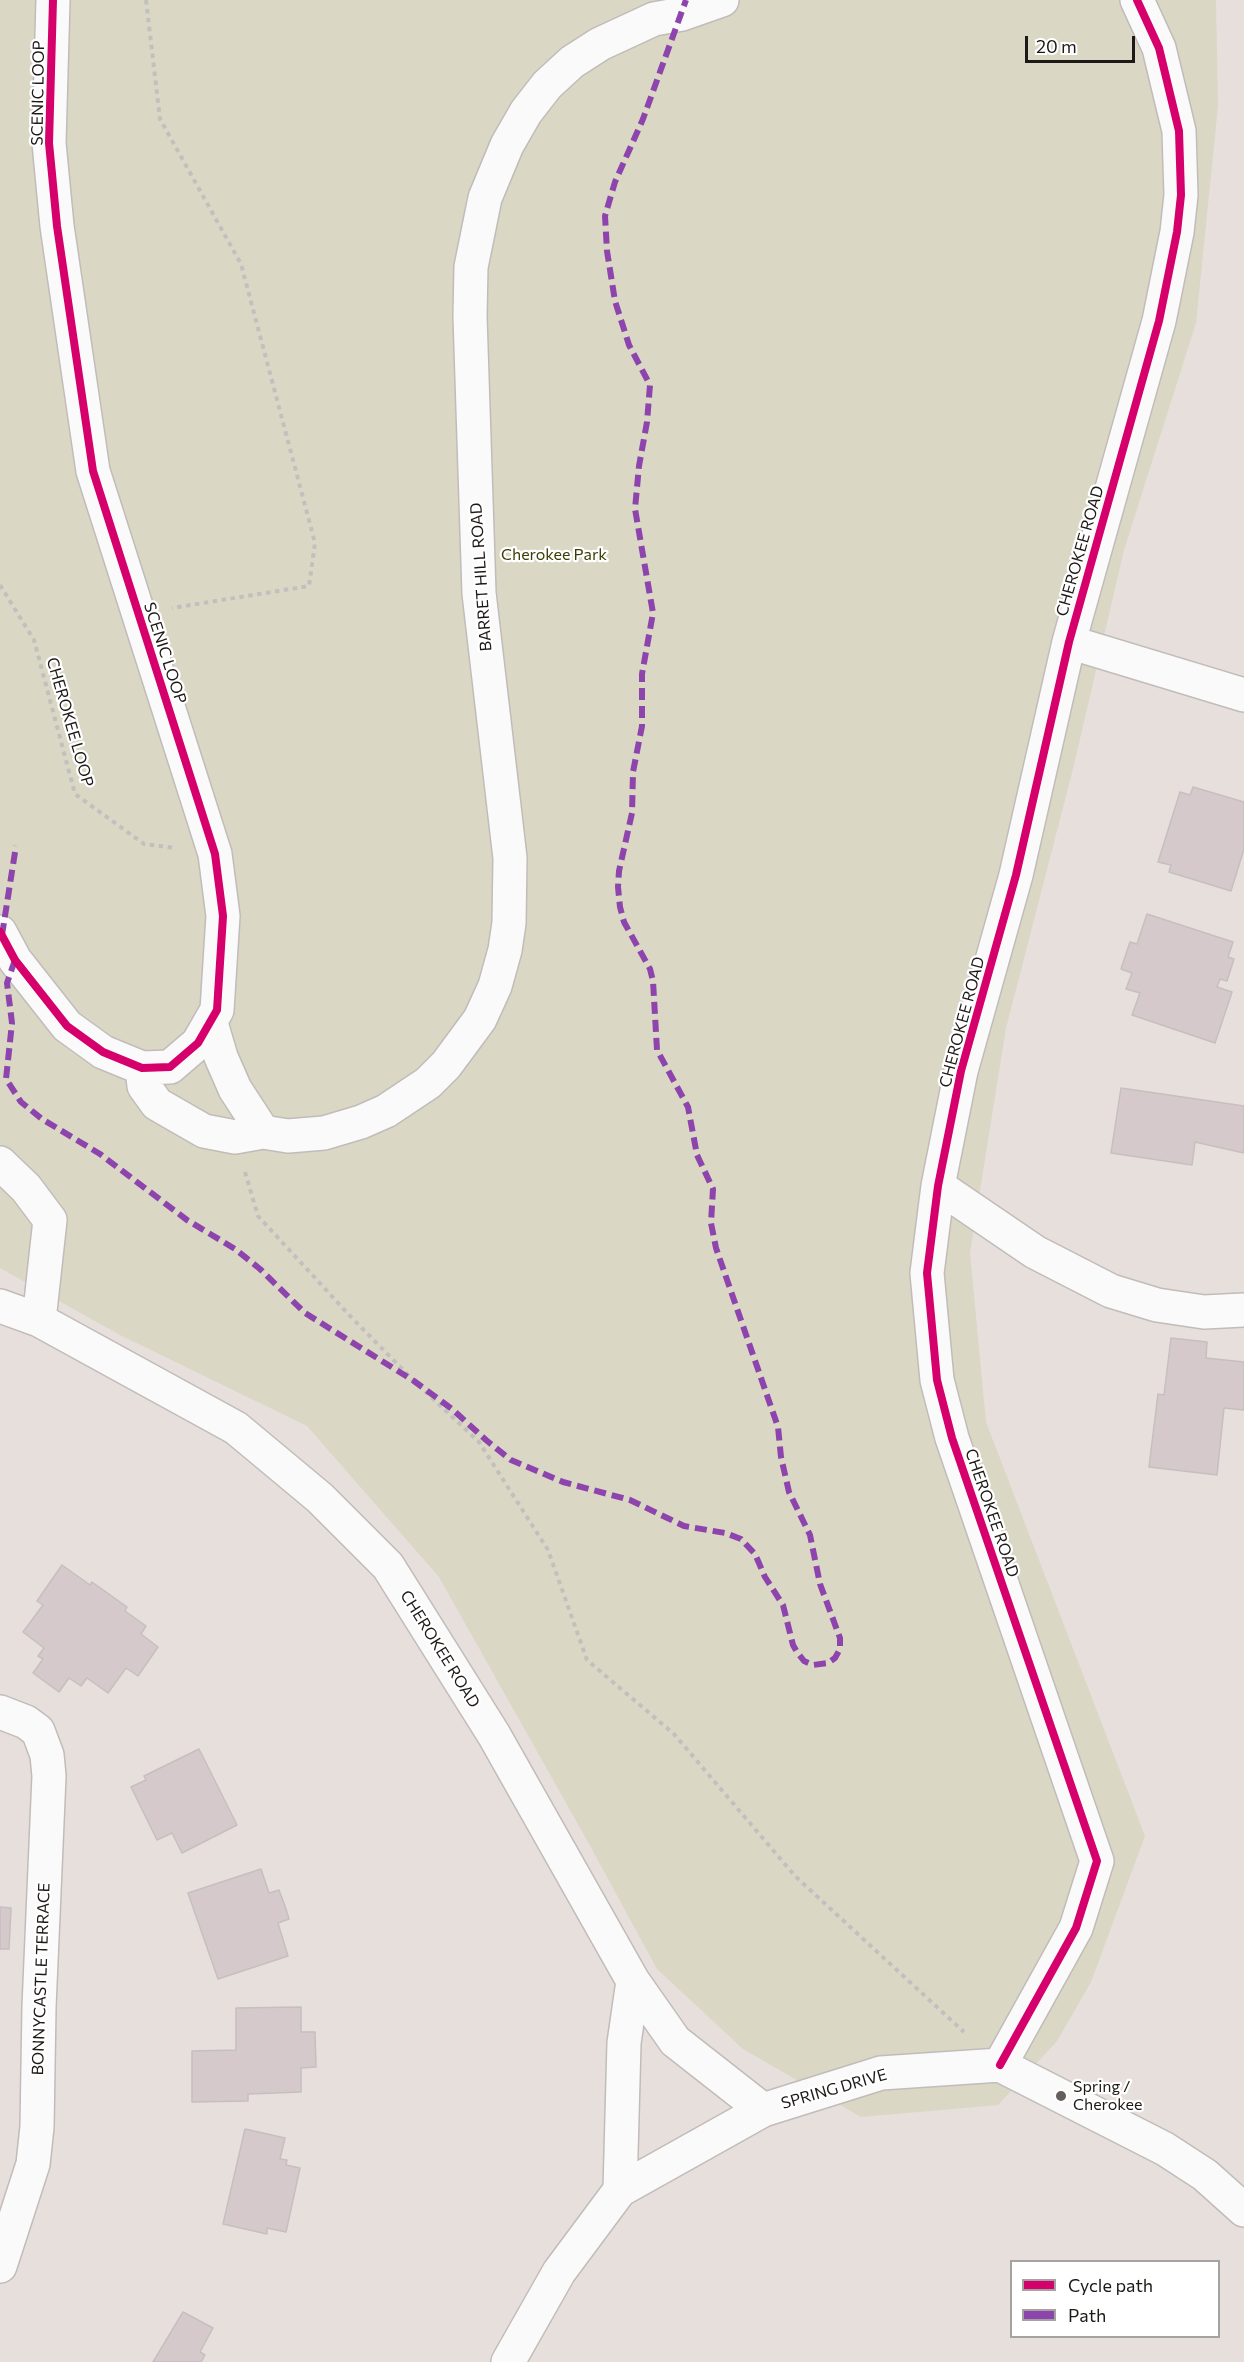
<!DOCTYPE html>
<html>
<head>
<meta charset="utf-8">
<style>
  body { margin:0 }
  #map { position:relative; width:1244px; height:2362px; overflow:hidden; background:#e7dfdc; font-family:Commissioner,sans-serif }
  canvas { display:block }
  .legend { position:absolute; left:1010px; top:2260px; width:210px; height:78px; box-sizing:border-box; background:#fff; border:2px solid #a5a3a2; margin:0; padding:8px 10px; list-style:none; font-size:18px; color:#1d1917 }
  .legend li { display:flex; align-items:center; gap:12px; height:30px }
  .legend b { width:30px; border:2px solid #a5a3a2 }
  .scale { position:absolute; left:1025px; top:36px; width:110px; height:27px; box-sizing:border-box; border:3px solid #1d1917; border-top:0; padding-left:8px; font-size:18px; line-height:21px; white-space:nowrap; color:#1d1917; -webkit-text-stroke:4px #fff; paint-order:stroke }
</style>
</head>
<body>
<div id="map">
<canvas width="1244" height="2362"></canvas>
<ul class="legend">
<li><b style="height:8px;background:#d6006c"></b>Cycle path</li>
<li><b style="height:8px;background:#8e44ad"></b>Path</li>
</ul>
<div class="scale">20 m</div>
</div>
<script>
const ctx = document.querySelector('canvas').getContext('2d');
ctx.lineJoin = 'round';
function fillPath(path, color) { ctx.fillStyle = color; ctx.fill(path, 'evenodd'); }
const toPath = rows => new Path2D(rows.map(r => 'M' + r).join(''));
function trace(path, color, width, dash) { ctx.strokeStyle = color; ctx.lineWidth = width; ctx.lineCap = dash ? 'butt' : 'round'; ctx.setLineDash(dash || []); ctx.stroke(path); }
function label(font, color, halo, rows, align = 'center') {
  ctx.font = font + ' Commissioner,sans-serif'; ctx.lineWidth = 4.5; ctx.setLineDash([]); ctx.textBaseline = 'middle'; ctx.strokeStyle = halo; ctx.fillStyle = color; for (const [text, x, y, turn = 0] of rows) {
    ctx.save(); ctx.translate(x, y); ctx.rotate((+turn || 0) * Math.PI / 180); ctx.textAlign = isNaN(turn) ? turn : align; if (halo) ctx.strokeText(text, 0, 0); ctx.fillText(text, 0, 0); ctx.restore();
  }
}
fillPath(toPath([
  [0,0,1216,0,1218,106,1196,323,1124,550,1073,769,1006,1028,970,1253,986,1422,1145,1836,1091,1982,1057,2041,998,2105,861,2117,743,2049,657,1969,588,1842,439,1577,307,1426,120,1335,0,1268]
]), '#dad7c5');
const building = toPath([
  [1193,787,1244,802,1244,849,1231,891,1169,872,1171,865,1158,862,1180,792,1190,795,1193,787],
  [1147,914,1233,942,1228,957,1234,959,1227,981,1220,979,1217,987,1232,992,1215,1043,1132,1015,1140,993,1126,989,1132,973,1121,969,1130,942,1137,944,1147,914],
  [1121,1088,1244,1106,1244,1153,1195,1142,1192,1165,1111,1153,1121,1088],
  [1171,1338,1207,1342,1206,1358,1244,1362,1244,1410,1224,1408,1217,1475,1149,1467,1158,1394,1164,1395,1171,1338],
  [62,1565,90,1585,92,1582,127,1607,125,1611,146,1626,141,1634,158,1647,138,1676,126,1668,108,1693,87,1678,81,1686,69,1678,59,1692,33,1673,43,1659,38,1656,44,1648,23,1632,43,1605,37,1601,62,1565],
  [199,1749,237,1825,182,1853,172,1833,157,1840,131,1787,146,1780,144,1776,199,1749],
  [261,1869,269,1893,279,1890,285,1906,289,1919,278,1923,288,1956,218,1979,188,1893,261,1869],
  [0,1907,11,1908,9,1949,0,1949,0,1907],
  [301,2007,301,2032,315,2032,316,2067,301,2068,301,2092,248,2094,248,2101,192,2102,192,2051,236,2050,236,2008,301,2007],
  [245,2129,285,2138,280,2159,287,2160,286,2165,300,2168,286,2232,267,2228,267,2234,223,2224,245,2129],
  [183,2312,213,2328,200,2352,205,2355,201,2362,153,2362,183,2312]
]);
fillPath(building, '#d6c9cc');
trace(building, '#c5bfbf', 1.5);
const minor = toPath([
  [1069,642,1244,695],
  [0,932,15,960,67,1026,103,1052,142,1068,170,1067,198,1043,217,1010,223,916,215,854,93,471,57,226,49,143,53,0],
  [211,1023,221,1057,235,1089,263,1132],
  [142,1068,144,1086,157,1104,204,1131,235,1137,263,1132,288,1136,324,1133,361,1122,386,1111,428,1083,446,1065,480,1019,495,986,505,950,509,923,510,858,479,593,470,316,471,267,485,198,507,145,526,112,547,85,572,62,600,44,654,19,682,14,722,0],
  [0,1163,26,1188,50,1220,39,1320],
  [938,1186,1035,1252,1111,1291,1157,1305,1204,1312,1244,1310],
  [0,1306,39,1320,236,1428,320,1498,388,1566,494,1735,633,1981,675,2041,763,2110],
  [0,1712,26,1722,38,1731,47,1755,49,1776,39,2007,37,2127,33,2164,0,2266],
  [1000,2065,1076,1928,1097,1861,952,1438,937,1380,927,1273,938,1186,961,1071,1016,875,1069,642,1159,321,1177,232,1181,195,1179,131,1159,48,1137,0],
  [620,2190,624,2043,633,1981],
  [508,2362,559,2272,620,2190,763,2110,881,2073,1000,2065,1165,2149,1205,2175,1244,2210]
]);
trace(minor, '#c1bcb9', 36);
trace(toPath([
  [146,0,160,119,241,264,315,543,309,586,172,608],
  [0,585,34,640,75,794,144,844,176,848],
  [245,1172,258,1216,351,1317,414,1381,479,1442,548,1550,587,1660,674,1734,795,1876,964,2032]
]), '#c2c0be', 4, [4.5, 4.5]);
trace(minor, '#fbfafa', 33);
trace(toPath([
  [2,935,16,846],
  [15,960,7,983,12,1023,6,1079,21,1102,42,1119,100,1154,187,1220,235,1249,260,1269,305,1313,414,1381,452,1409,486,1440,511,1460,563,1482,630,1500,684,1526,725,1533,741,1539,755,1554,765,1577,783,1605,793,1645,797,1652,804,1661,813,1665,828,1663,835,1658,840,1649,840,1638,820,1584,810,1535,789,1492,781,1457,778,1427,716,1248,711,1223,713,1189,697,1155,688,1107,657,1050,653,981,650,969,624,922,620,907,618,887,619,871,632,813,633,772,642,726,642,674,653,613,635,509,639,466,647,422,650,385,629,345,615,301,607,251,605,216,615,182,643,119,686,0]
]), '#8e44ad', 6, [12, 6]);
trace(toPath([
  [0,932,15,960,67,1026,103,1052,142,1068,170,1067,198,1043,217,1010,223,916,215,854,93,471,57,226,49,143,53,0],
  [1000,2065,1076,1928,1097,1861,952,1438,937,1380,927,1273,938,1186,961,1071,1016,875,1069,642,1159,321,1177,232,1181,195,1179,131,1159,48,1137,0]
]), '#d6006c', 8);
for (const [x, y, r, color] of [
  [1061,2096,6,"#645e5c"]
]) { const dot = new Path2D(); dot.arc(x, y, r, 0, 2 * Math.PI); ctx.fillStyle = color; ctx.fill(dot); trace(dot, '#fff', 2); }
label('16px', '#1d1917', '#fff', [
  ["SCENIC LOOP",38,93,-89],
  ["CHEROKEE ROAD",1080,551,-74],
  ["BARRET HILL ROAD",481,577,-94],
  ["SCENIC LOOP",165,653,72],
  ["CHEROKEE LOOP",70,722,74],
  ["CHEROKEE ROAD",962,1022,-75],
  ["CHEROKEE ROAD",992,1513,71],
  ["CHEROKEE ROAD",440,1649,58],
  ["BONNYCASTLE TERRACE",41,1979,-88],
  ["SPRING DRIVE",834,2089,-16]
]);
label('16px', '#3c3d05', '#fff', [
  ["Cherokee Park",554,555]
]);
label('16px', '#1d1917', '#fff', [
  ["Spring /",1073,2087],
  ["Cherokee",1073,2105]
], 'left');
</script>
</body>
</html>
